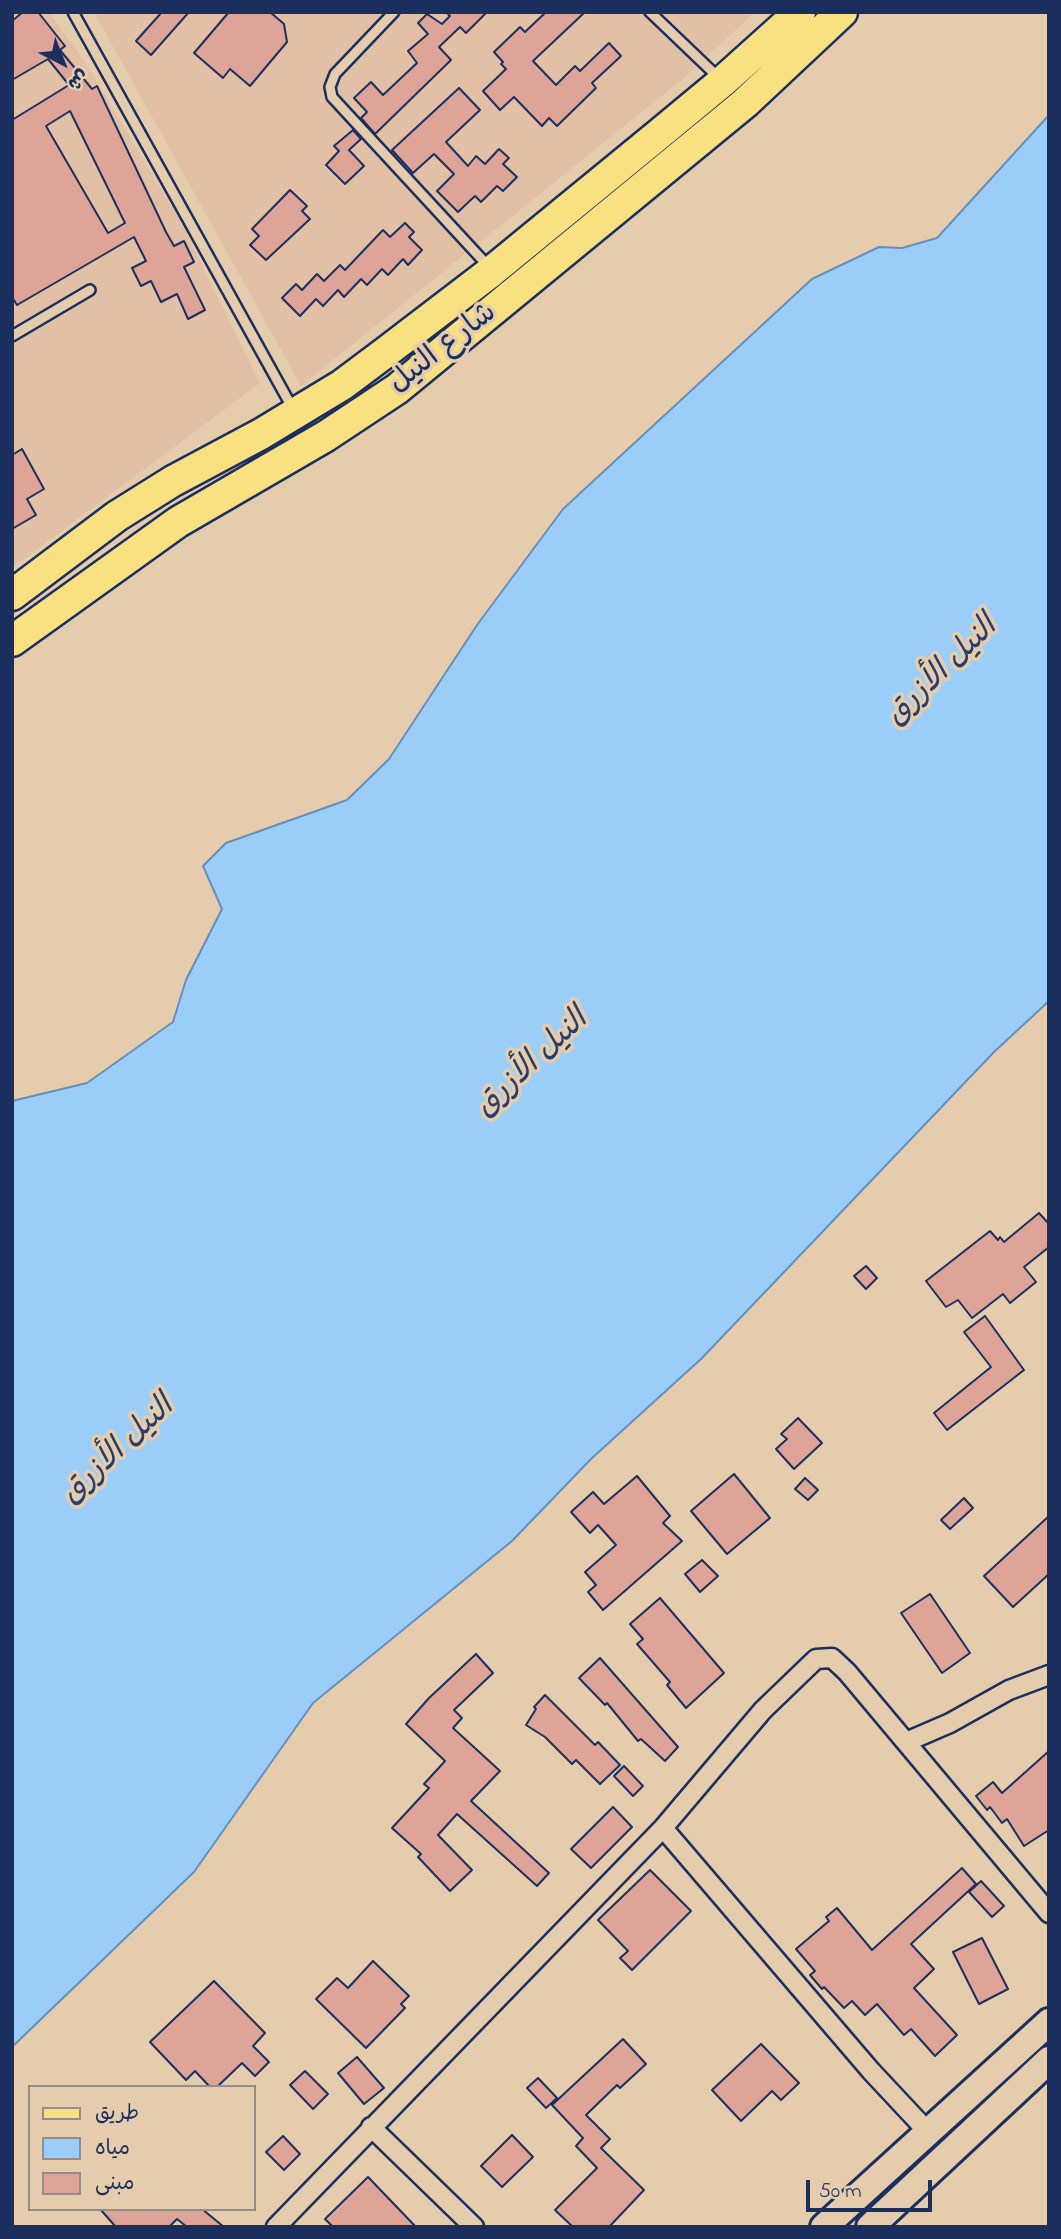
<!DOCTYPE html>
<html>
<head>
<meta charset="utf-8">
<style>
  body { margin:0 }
  #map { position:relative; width:1061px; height:2239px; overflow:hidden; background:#e4ccad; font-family:"Indie Flower","Playpen Sans Arabic",sans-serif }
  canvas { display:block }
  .frame { position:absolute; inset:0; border:14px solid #1b2f5e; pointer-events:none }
  .legend { position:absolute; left:28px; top:2085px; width:228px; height:126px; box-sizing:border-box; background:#e4ccad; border:2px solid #948d8d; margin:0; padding:9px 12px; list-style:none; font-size:21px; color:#1b2f5e }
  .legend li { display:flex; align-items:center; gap:14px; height:35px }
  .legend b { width:35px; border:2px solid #948d8d }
  .north { position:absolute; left:28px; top:28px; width:70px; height:70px; -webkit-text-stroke:5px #e4ccad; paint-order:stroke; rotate:138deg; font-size:19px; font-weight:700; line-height:28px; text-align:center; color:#1b2f5e }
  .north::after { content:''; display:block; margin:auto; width:24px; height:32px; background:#1b2f5e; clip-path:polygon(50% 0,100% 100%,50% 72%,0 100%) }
  .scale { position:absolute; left:806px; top:2180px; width:126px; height:32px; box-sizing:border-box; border:4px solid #1b2f5e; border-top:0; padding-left:9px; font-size:21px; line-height:24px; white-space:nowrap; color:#1b2f5e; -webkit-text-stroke:5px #e4ccad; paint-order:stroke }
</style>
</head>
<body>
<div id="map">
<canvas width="1061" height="2239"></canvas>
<div class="frame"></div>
<ul class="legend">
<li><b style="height:9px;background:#f9e181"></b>طريق</li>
<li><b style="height:19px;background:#9acef8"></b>مياه</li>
<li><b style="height:19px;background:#dda497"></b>مبنى</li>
</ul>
<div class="north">ش</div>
<div class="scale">50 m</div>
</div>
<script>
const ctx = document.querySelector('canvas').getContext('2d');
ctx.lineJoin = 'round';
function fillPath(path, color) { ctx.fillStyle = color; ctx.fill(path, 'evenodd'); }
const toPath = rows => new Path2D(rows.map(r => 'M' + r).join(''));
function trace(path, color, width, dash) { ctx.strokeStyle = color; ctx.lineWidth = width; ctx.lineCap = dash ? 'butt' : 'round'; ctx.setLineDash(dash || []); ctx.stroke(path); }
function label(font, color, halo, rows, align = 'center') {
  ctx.font = font + ' "Indie Flower","Playpen Sans Arabic",sans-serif'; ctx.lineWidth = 7; ctx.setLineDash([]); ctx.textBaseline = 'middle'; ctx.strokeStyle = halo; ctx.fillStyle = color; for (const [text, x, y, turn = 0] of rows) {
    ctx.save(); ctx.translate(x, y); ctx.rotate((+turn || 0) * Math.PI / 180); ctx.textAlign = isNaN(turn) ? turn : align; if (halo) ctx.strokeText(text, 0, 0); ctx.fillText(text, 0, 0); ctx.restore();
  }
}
fillPath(toPath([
  [12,12,49,12,86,64,181,222,260,383,12,568],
  [94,12,755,12,684,78,301,386]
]), '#e2c0a6');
const water = toPath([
  [1049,115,1049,1001,994,1052,701,1359,591,1459,512,1541,313,1703,194,1872,12,2047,12,1101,87,1083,173,1022,186,980,222,909,203,866,226,843,347,800,389,759,477,625,563,509,812,279,879,247,902,248,937,238,1049,115]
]);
fillPath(water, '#9acef8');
trace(water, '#678eba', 2);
const building = toPath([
  [23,12,38,12,65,46,60,50,92,89,97,86,166,232,174,246,184,241,194,262,184,267,205,310,188,319,177,294,161,302,151,281,141,286,132,268,146,261,134,237,17,305,12,297,12,120,69,85,48,59,12,80,12,21,23,12],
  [70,111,125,223,108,233,46,126,70,111],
  [162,12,189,12,151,55,136,41,162,12],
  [229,12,270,12,284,24,287,42,250,86,230,69,223,78,194,53,229,12],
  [446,12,487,12,466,33,460,27,439,47,451,60,375,134,361,118,367,112,354,98,371,82,383,95,417,63,408,51,428,34,418,23,427,14,442,24,450,16,446,12],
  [546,12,585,12,533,61,556,85,575,66,580,71,609,43,621,56,592,83,596,88,557,126,549,118,542,126,514,97,500,110,483,91,506,69,501,64,503,62,494,52,520,27,525,32,546,12],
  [459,88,480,110,446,142,468,166,476,156,485,164,499,149,509,158,503,164,517,177,503,191,497,186,481,202,475,196,458,212,437,191,454,174,434,154,413,173,392,150,459,88],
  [353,130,361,139,349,150,364,166,345,184,326,165,339,151,334,146,353,130],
  [290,190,307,206,302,211,310,219,266,260,250,245,259,236,252,229,290,190],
  [405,223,414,232,409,237,422,250,408,265,403,259,388,275,382,269,367,285,361,279,344,297,338,290,323,306,316,299,300,316,282,298,296,284,302,290,317,274,324,281,340,265,345,270,383,230,390,237,405,223],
  [22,449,44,489,27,499,36,515,12,529,12,455,22,449],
  [1039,1213,1049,1224,1049,1247,1024,1267,1036,1282,1010,1303,1003,1294,972,1318,958,1300,946,1307,926,1281,990,1231,998,1240,1000,1237,1004,1242,1039,1213],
  [866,1266,877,1278,866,1289,854,1276,866,1266],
  [985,1316,1024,1370,947,1430,934,1413,991,1367,964,1332,985,1316],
  [798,1418,822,1443,794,1469,776,1449,787,1439,781,1434,798,1418],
  [734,1474,770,1518,727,1554,691,1511,734,1474],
  [637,1476,670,1516,663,1523,682,1541,603,1610,588,1592,596,1585,585,1572,616,1545,598,1525,590,1533,571,1512,593,1492,604,1504,637,1476],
  [805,1478,818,1490,808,1500,795,1489,805,1478],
  [964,1498,973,1508,950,1529,941,1520,964,1498],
  [1049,1516,1049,1574,1013,1607,984,1576,1049,1516],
  [702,1560,718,1576,700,1592,685,1574,702,1560],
  [930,1594,970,1653,942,1673,901,1613,930,1594],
  [660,1598,724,1673,686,1708,667,1685,670,1682,637,1644,643,1639,630,1624,660,1598],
  [476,1654,493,1673,454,1710,462,1718,453,1728,500,1771,471,1801,549,1873,537,1886,457,1814,438,1835,472,1870,450,1891,418,1857,421,1854,392,1828,429,1788,424,1784,445,1761,406,1724,429,1698,476,1654],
  [600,1658,678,1747,665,1761,641,1739,638,1741,607,1703,605,1705,579,1678,600,1658],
  [545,1695,595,1745,598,1742,620,1765,600,1784,576,1760,572,1764,545,1737,526,1725,536,1709,534,1707,545,1695],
  [1049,1751,1049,1830,1024,1846,1007,1819,1002,1823,990,1807,987,1810,976,1796,993,1782,1002,1793,1049,1751],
  [624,1766,643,1786,633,1796,614,1776,624,1766],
  [613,1807,632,1827,591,1868,571,1849,613,1807],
  [962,1868,976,1884,911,1944,934,1969,914,1988,957,2035,935,2056,911,2029,904,2035,877,2004,865,2015,852,2001,844,2008,824,1987,822,1989,810,1975,815,1971,796,1949,829,1921,826,1917,837,1908,872,1950,962,1868],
  [650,1870,691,1911,632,1970,620,1958,628,1951,598,1920,650,1870],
  [981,1881,1004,1906,992,1917,969,1892,981,1881],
  [982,1938,1008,1989,979,2004,953,1952,982,1938],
  [373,1961,409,1996,401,2004,405,2008,366,2048,316,1999,337,1978,348,1988,373,1961],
  [214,1981,265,2033,253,2046,269,2062,255,2076,242,2063,217,2087,210,2087,195,2071,186,2080,150,2042,214,1981],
  [623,2039,646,2064,620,2088,617,2085,586,2115,610,2139,601,2148,644,2190,609,2227,573,2227,555,2210,597,2168,576,2146,583,2138,552,2105,623,2039],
  [761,2044,799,2083,781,2100,772,2091,741,2121,712,2090,761,2044],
  [357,2057,384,2088,364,2104,338,2073,357,2057],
  [305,2071,328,2094,313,2109,290,2085,305,2071],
  [538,2078,557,2098,546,2108,527,2088,538,2078],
  [512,2135,533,2157,502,2187,481,2166,512,2135],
  [283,2136,300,2154,284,2170,266,2152,283,2136],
  [368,2177,416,2227,333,2227,325,2219,368,2177],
  [100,2209,202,2209,224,2227,187,2227,177,2219,169,2227,116,2227,100,2209]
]);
fillPath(building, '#dda497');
trace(building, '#1b2f5e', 2);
const service = toPath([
  [73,12,293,409],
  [394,12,335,74,330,87,332,97,489,267],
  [650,12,719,78],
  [12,336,90,290]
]);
const minor = toPath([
  [906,1742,950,1723,1009,1690,1049,1675],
  [663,1828,871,2071,928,2132],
  [371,2127,474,2227],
  [276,2227,663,1828,763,1710,816,1659,832,1658,847,1672,1049,1913]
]);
const secondary = toPath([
  [824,2227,1049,2022],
  [870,2227,1049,2060]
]);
const primary = toPath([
  [12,595,117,516,173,481,261,434,342,385,386,352,492,271,658,135,722,82,800,12],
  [12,641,178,522,326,436,397,389,745,103,842,12]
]);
trace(service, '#1b2f5e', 14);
trace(minor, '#1b2f5e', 23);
trace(secondary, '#1b2f5e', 32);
trace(primary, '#1b2f5e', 35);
trace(service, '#e4ccad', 9);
trace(minor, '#e4ccad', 18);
trace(secondary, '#e4ccad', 26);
trace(primary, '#f9e181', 30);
label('30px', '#1b2f5e', '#e4ccad', [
  ["شارع النيل",444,350,-38]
]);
label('italic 32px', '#283f6d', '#e4ccad', [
  ["النيل الأزرق",943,673,-44],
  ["النيل الأزرق",533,1065,-43],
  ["النيل الأزرق",119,1452,-43]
]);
</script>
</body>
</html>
